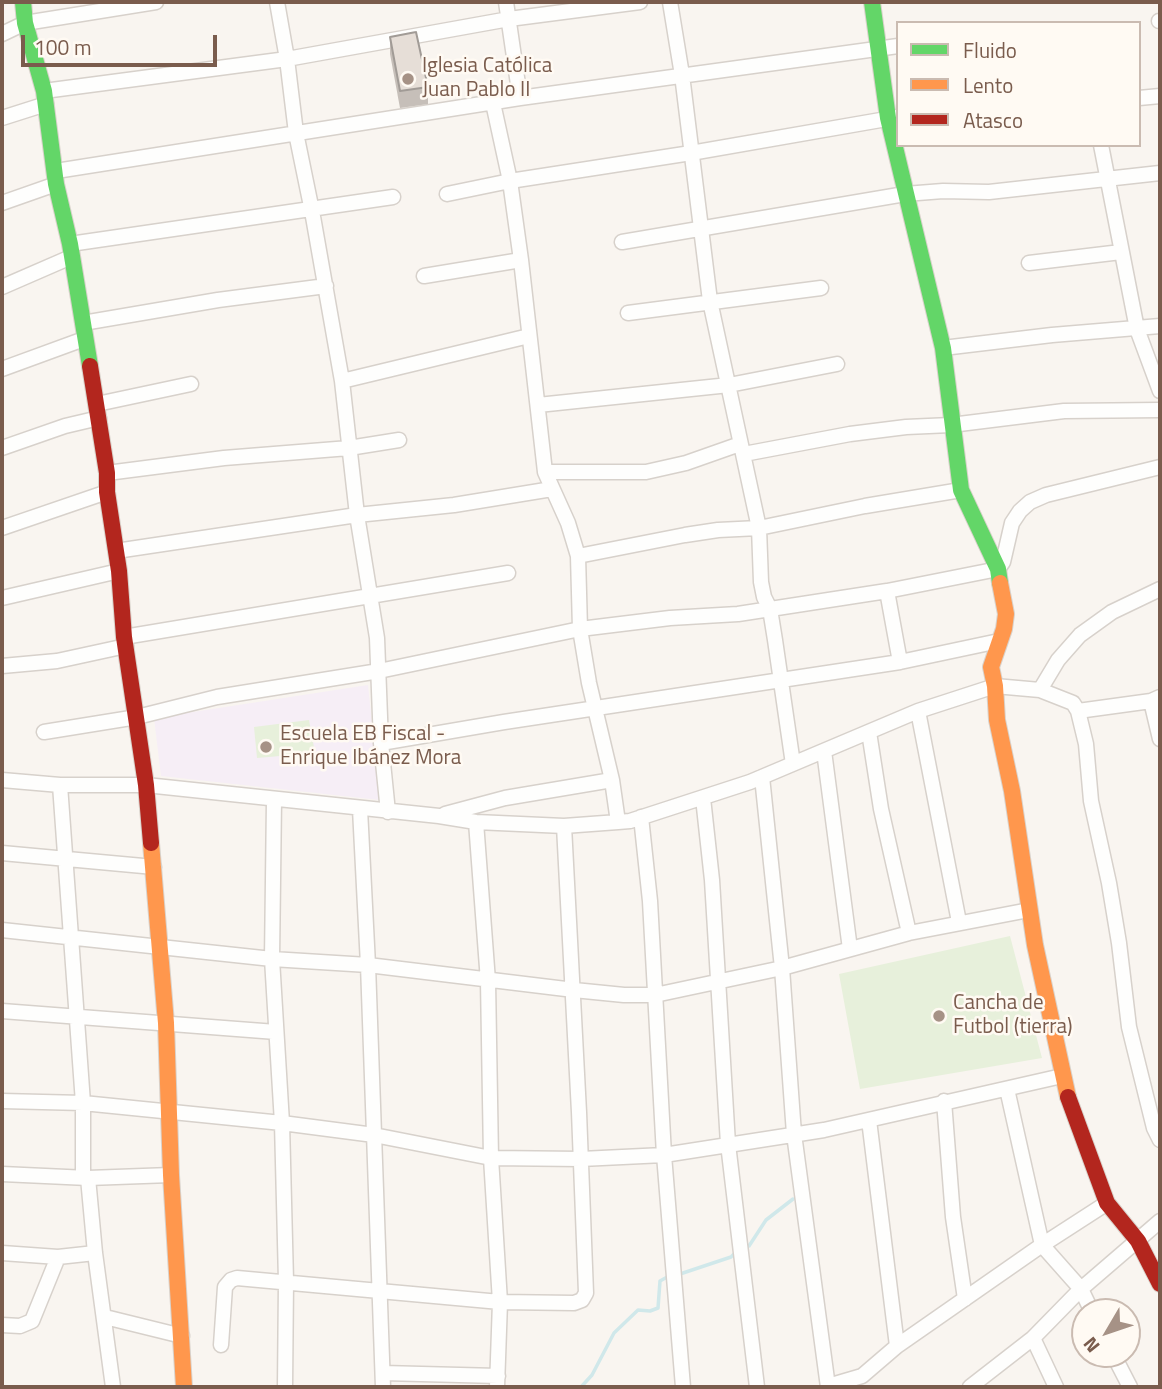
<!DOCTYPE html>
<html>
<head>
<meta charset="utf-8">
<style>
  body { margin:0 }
  #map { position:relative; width:1162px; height:1389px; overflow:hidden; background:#f9f5f0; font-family:"Titillium Web",sans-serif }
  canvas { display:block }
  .frame { position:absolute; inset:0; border:4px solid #7a5c4d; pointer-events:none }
  .legend { position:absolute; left:896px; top:21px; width:245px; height:126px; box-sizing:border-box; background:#fffaf3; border:2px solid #cabbb1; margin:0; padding:9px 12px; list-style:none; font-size:21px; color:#7a5c4d }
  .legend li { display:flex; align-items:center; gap:14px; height:35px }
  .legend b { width:35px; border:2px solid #cabbb1 }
  .north { position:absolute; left:1071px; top:1298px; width:70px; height:70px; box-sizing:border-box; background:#fffaf3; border:2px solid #cabbb1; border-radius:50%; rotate:231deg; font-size:19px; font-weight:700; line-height:28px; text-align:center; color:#7a5c4d }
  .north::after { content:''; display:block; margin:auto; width:24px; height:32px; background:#a69286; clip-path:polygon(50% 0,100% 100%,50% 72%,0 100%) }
  .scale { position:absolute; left:21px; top:35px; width:196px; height:32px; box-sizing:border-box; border:4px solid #7a5c4d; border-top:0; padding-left:9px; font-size:21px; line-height:24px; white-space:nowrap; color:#7a5c4d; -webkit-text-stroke:5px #fffaf3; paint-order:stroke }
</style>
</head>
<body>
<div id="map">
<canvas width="1162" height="1389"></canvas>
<div class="frame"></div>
<ul class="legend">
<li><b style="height:9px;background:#63d668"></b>Fluido</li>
<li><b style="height:9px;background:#ff974d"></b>Lento</li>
<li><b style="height:9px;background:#b3261e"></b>Atasco</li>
</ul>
<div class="north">N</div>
<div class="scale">100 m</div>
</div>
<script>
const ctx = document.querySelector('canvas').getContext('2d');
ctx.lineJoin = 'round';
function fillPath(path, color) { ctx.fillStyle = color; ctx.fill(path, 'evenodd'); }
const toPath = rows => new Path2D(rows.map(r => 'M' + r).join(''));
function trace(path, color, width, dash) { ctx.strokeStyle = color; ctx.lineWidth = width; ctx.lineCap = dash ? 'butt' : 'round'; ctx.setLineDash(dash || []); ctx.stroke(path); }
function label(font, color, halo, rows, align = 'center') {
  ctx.font = font + ' "Titillium Web",sans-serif'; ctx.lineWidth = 5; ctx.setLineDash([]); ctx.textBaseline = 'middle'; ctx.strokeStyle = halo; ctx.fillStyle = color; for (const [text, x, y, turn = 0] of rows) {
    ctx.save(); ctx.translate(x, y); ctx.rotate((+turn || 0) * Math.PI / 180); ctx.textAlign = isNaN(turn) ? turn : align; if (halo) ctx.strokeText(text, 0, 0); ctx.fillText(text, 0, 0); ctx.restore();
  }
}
fillPath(toPath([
  [368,685,380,800,161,776,154,718]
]), '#f6eef6');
fillPath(toPath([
  [309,720,315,753,257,758,254,727],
  [1010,936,1042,1058,860,1089,839,974]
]), '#e7f0db');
trace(toPath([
  [744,1248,749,1246,766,1220,793,1199],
  [677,1275,731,1257,737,1251],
  [581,1387,592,1375,614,1333,638,1310,650,1311,658,1308,660,1281,669,1276]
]), '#d0e8ea', 3.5);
const street = toPath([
  [277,2,287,59,296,133,312,211,342,381,357,515,377,638,381,743,388,812],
  [506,2,520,98],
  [670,2,682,75,710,301,759,528,761,582,764,597,770,609,775,640,793,764],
  [1159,21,1160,21],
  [2,34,25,23,156,2],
  [44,91,287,59,509,19,640,2],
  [1139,98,1160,96],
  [493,103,510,181,521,260,545,472,568,523,578,556,580,629,589,683,612,780,618,822],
  [2,118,46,104],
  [1101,145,1137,329,1160,391],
  [56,171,520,98,898,46],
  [447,194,510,181,691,153,898,117],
  [2,203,56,184],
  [622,242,905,194,943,191,989,192,1160,173],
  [70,244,393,197],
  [1029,263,1121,252],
  [424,276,521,260],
  [2,287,71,257],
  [628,313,821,288],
  [83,323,218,300,326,286],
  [943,348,1052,335,1160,326],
  [2,369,84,339],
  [342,381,529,336],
  [97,404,191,384],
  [538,405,729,385,837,364],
  [2,448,65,426,99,418],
  [744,454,850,434,906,427,951,425,1064,411,1160,410],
  [545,472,646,472,686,463,740,444],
  [107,473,224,458,349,448,399,440],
  [2,528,107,492],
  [116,551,357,515,454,505,552,489],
  [578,556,685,535,718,530,759,528,865,506,961,490],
  [887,591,900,662],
  [2,598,119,571],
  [124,637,508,573],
  [2,666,57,661,126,646],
  [1040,690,1058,660,1080,635,1112,612,1160,589],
  [1151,701,1160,739],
  [918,711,959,922],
  [1078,711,1086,744,1091,801,1109,883,1119,943,1129,1027,1154,1128,1160,1140],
  [44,732,137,717,217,697,379,671,580,629,670,618,738,614,887,591,998,569,1003,562,1012,523,1020,511,1030,502,1046,495,1160,467],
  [869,732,881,809,909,933],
  [381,743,504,722,900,662,999,641],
  [824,751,850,949],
  [762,777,782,968,794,1134,828,1387],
  [2,780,60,785,146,785,439,816,476,822,564,826,618,822,630,821,750,782,918,711,995,686,1040,690,1073,703,1078,711,1151,701,1160,697],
  [60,785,83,1103,83,1178],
  [703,798,712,880,728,1144,757,1387],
  [274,800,272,959,282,1123,286,1281,285,1387],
  [360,809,368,965,383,1387],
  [445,814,505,798,612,780],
  [641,817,650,901,664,1155,683,1387],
  [476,822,488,981,491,1158,500,1302,497,1387],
  [2,853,154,867],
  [2,930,272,959,368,965,574,990,624,995,655,995,782,968,909,933,1029,910],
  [2,1011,276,1032],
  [1007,1089,1042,1245,1081,1289,1092,1312],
  [2,1101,83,1103,282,1123,374,1135,491,1158,581,1159,664,1155,824,1130,1062,1076],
  [944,1101,953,1217,965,1299],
  [869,1120,897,1346],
  [2,1174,88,1178,171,1175],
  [88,1178,95,1253,113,1387],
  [2,1253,58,1257,95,1253],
  [105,1317,182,1336],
  [2,1325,20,1326,32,1321,58,1257],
  [1033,1338,1056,1387],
  [221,1345,225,1287,231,1280,237,1278,500,1302,574,1303,582,1300,586,1293,579,1112,564,826],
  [1113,1354,1130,1387],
  [383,1373,498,1376],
  [828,1386,862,1376,897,1346,1042,1245,1107,1203],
  [970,1387,1033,1338,1081,1289,1160,1221]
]);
const fast = toPath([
  [23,2,25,23,44,91,56,184,70,244,90,366],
  [872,2,888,118,943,348,961,490,998,569,1000,583]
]);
const slow = toPath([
  [1000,583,1006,614,1004,629,991,667,995,686,997,720,1012,791,1035,945,1068,1097],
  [151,843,166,1023,171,1175,184,1387]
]);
const jam = toPath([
  [90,366,107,473,107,492,119,571,124,637,146,785,151,843],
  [1068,1097,1107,1203,1138,1241,1160,1284]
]);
trace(street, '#d7d1cb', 17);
trace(fast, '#d9d2cb', 18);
trace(slow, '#d9d2cb', 18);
trace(jam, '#d9d2cb', 18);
trace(street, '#fefefd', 14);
trace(fast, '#63d668', 16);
trace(slow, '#ff974d', 16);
trace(jam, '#b3261e', 16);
fillPath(toPath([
  [390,37,428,87,428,104,400,108,390,54]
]), '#c6bfb9');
const building = toPath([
  [416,32,428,87,400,91,390,37,416,32]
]);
fillPath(building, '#e6ded7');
trace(building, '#a19b96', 2);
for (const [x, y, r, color] of [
  [408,79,7,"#a69286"],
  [266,747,7,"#a69286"],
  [939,1016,7,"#a69286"]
]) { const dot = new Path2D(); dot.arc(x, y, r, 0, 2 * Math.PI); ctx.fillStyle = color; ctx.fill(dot); trace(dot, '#fffaf3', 2.5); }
label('21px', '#7a5c4d', '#fffaf3', [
  ["Iglesia Católica",422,67],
  ["Juan Pablo II",422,91],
  ["Escuela EB Fiscal -",280,735],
  ["Enrique Ibánez Mora",280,759],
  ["Cancha de",953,1004],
  ["Futbol (tierra)",953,1028]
], 'left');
</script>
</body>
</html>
